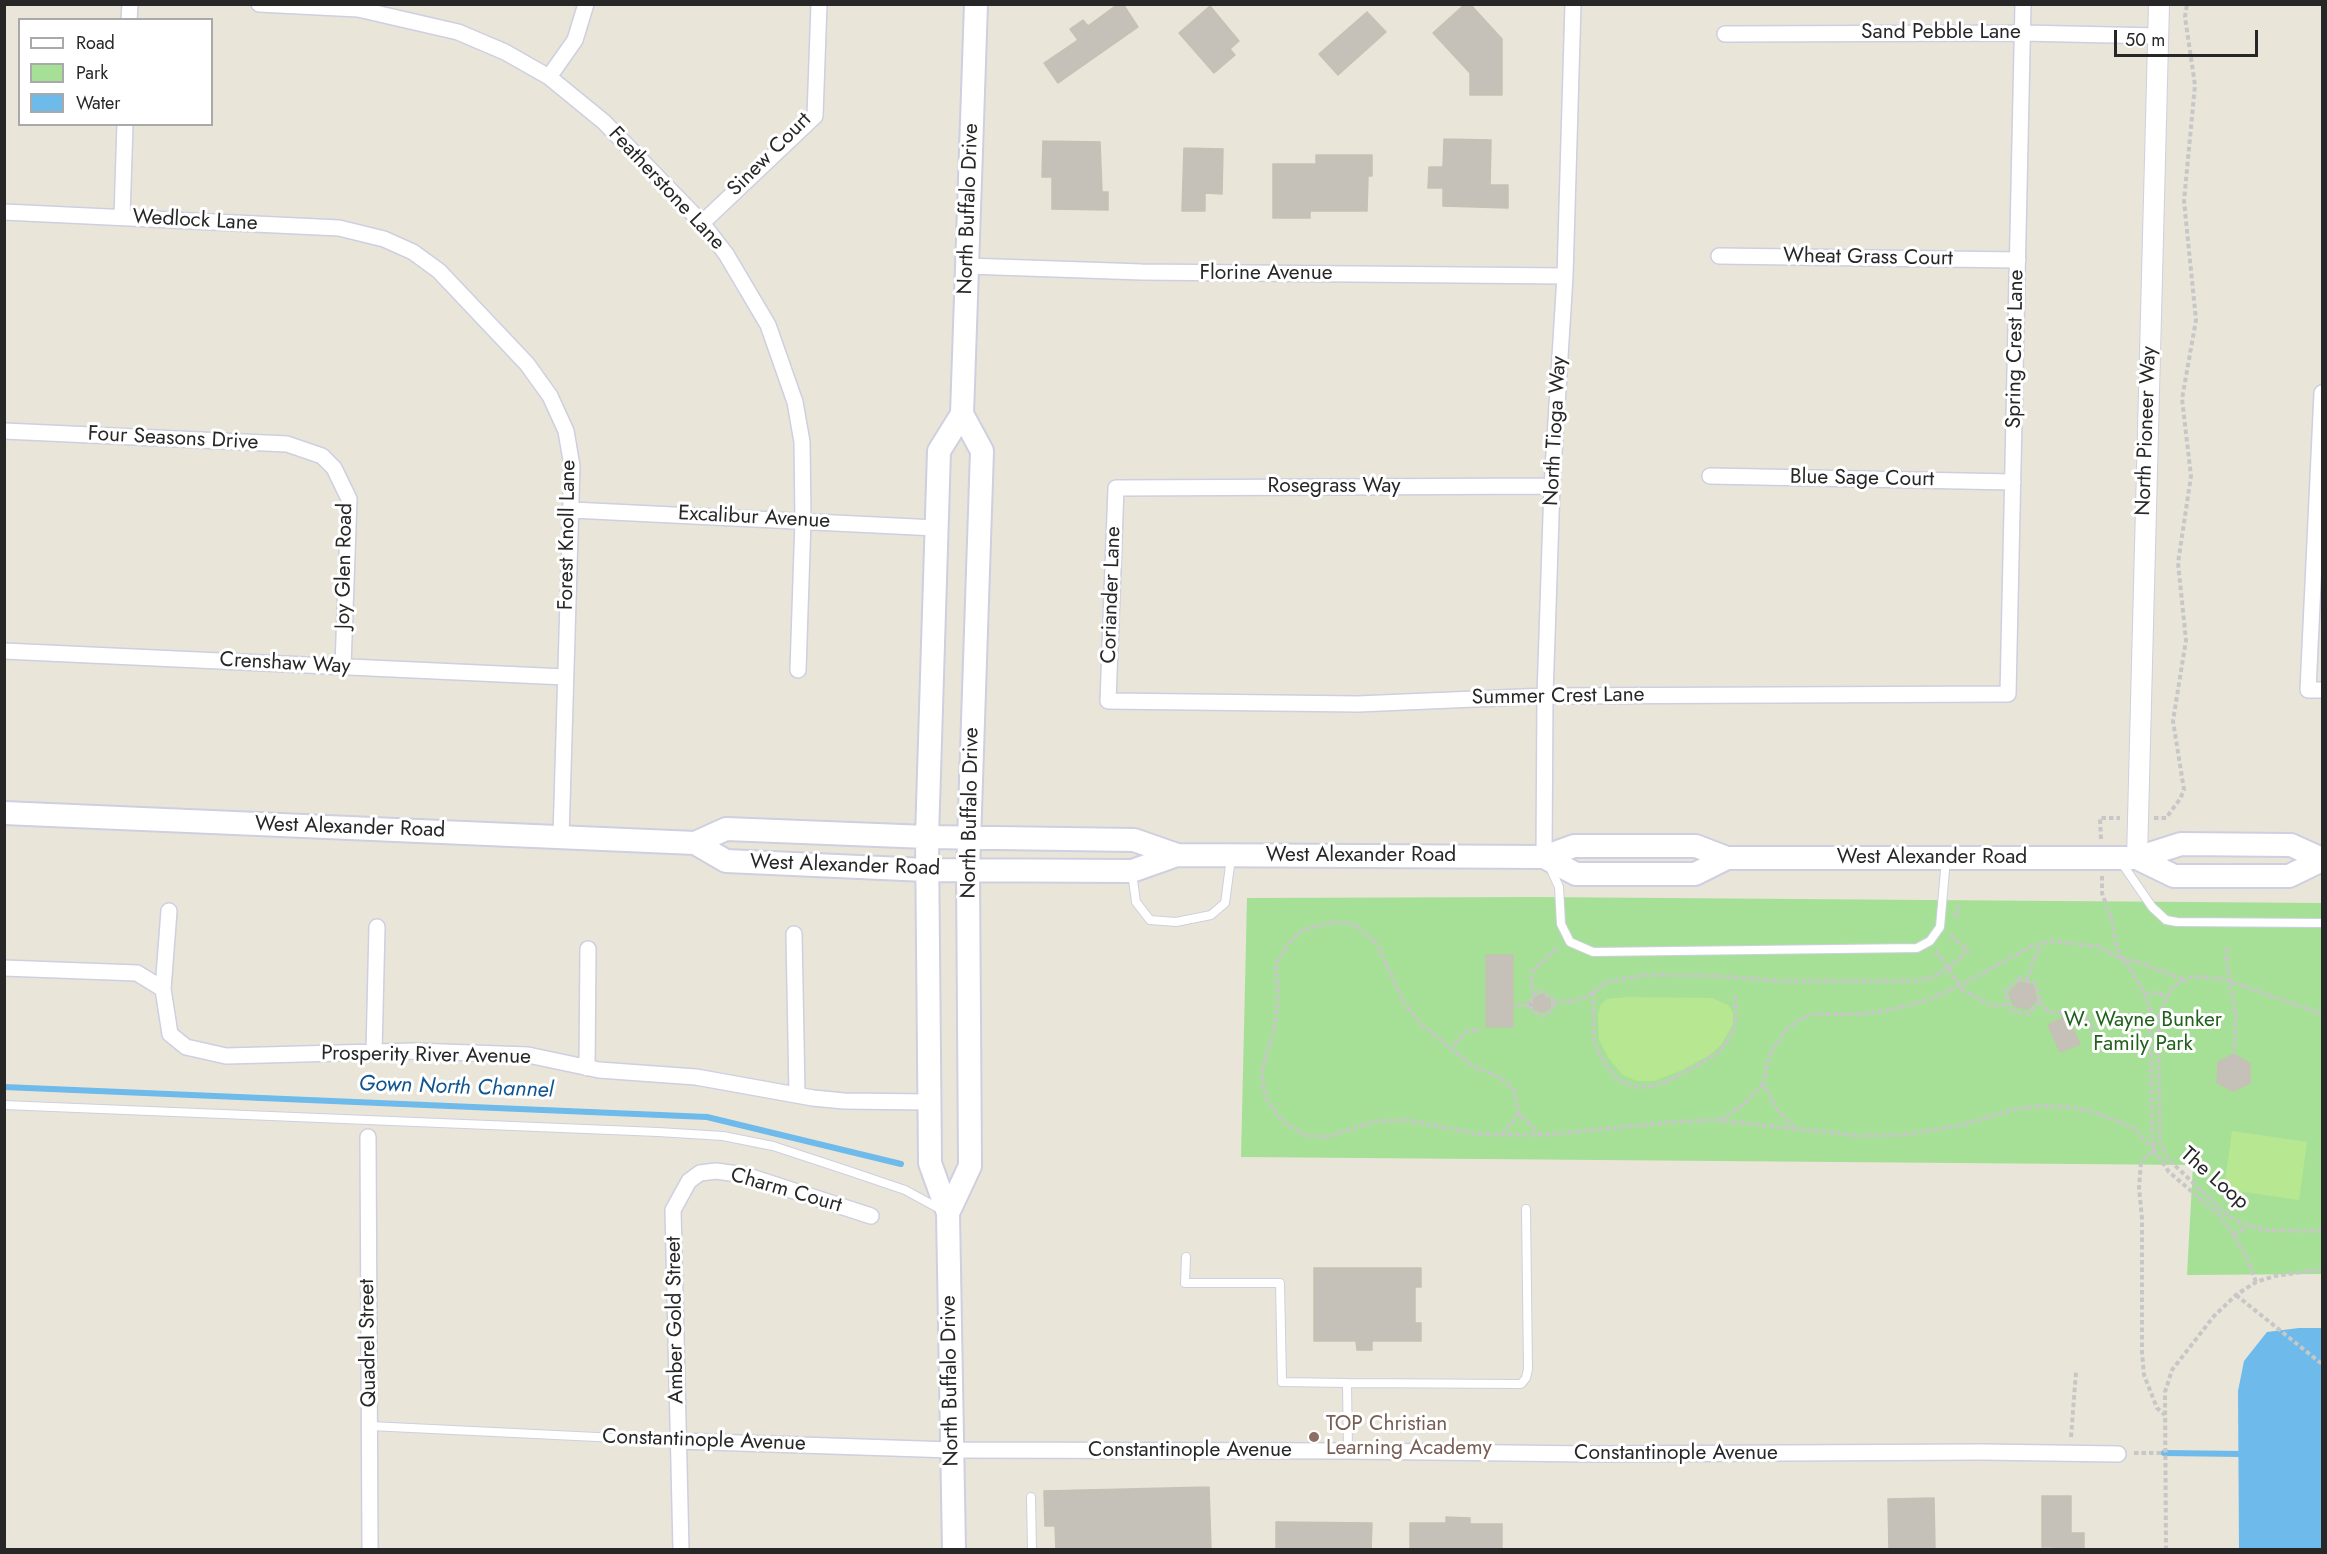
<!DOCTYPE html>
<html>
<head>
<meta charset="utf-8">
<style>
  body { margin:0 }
  #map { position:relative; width:2327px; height:1554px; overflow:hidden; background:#eae5d9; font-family:Jost,sans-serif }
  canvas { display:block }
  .frame { position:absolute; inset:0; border:6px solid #272727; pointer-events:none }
  .legend { position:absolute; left:18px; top:18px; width:195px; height:108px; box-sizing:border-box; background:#fff; border:2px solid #a9a9a9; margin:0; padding:8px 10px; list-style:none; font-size:18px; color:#272727 }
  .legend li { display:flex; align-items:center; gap:12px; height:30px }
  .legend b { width:30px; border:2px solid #a9a9a9 }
  .scale { position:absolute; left:2114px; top:30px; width:144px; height:27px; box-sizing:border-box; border:3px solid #272727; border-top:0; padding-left:8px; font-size:18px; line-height:21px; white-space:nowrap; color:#272727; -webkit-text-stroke:4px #fff; paint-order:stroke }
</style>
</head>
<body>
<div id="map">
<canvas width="2327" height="1554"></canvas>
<div class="frame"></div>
<ul class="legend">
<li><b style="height:8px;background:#fff"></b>Road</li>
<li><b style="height:16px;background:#a6e096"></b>Park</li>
<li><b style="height:16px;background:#6dbaeb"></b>Water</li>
</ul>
<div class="scale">50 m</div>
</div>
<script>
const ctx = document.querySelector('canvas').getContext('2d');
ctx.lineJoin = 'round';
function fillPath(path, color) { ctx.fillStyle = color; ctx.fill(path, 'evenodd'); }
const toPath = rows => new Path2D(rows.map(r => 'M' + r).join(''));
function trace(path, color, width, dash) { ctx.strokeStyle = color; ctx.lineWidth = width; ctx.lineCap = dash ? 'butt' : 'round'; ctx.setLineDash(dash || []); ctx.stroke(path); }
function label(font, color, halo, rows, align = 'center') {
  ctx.font = font + ' Jost,sans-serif'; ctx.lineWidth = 6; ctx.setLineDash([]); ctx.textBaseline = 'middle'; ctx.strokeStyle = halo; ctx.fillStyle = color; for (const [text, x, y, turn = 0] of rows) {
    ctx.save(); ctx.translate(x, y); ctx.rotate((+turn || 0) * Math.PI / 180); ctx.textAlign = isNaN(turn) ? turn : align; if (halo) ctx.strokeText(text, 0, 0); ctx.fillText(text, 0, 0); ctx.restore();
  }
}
fillPath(toPath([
  [1535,897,2322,903,2322,1274,2187,1275,2193,1165,1241,1157,1247,898]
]), '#a6e096');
fillPath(toPath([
  [1627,997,1712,998,1728,1005,1733,1013,1733,1024,1721,1045,1710,1055,1682,1070,1654,1081,1637,1081,1623,1075,1609,1059,1599,1040,1598,1015,1601,1004,1607,999],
  [2232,1131,2307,1142,2299,1200,2224,1189]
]), '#b8e792');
fillPath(toPath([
  [2299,1328,2322,1328,2322,1549,2239,1549,2238,1391,2244,1361,2267,1332]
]), '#6dbaeb');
trace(toPath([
  [4,1087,707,1117,901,1164],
  [2164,1453,2242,1454]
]), '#6dbaeb', 6);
const building = toPath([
  [1118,4,1123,4,1138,27,1058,83,1044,63,1078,40,1070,29,1083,20,1088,26,1118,4],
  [1465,4,1470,4,1502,39,1502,95,1470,95,1470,73,1433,33,1465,4],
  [1210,6,1239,41,1230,49,1235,55,1214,73,1179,33,1210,6],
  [1367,12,1386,32,1338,75,1319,54,1367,12],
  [1444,139,1491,140,1490,185,1508,185,1508,208,1443,206,1443,188,1428,188,1429,167,1443,167,1444,139],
  [1043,141,1100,142,1102,192,1108,192,1108,210,1052,209,1052,177,1042,177,1043,141],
  [1184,148,1223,149,1222,194,1205,193,1205,211,1182,211,1184,148],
  [1316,155,1372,155,1372,176,1368,176,1367,211,1310,211,1310,218,1273,218,1273,164,1316,164,1316,155],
  [1486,955,1513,955,1513,1027,1486,1027,1486,955],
  [2020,982,2033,985,2037,1000,2028,1009,2014,1006,2009,993,2020,982],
  [1542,994,1550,999,1550,1008,1542,1012,1526,1004,1542,994],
  [2067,1016,2080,1044,2060,1052,2048,1025,2067,1016],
  [2234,1054,2250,1064,2250,1083,2233,1091,2217,1083,2218,1062,2234,1054],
  [1314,1268,1421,1268,1421,1287,1415,1287,1415,1323,1421,1323,1421,1341,1372,1341,1372,1350,1357,1350,1356,1341,1314,1341,1314,1268],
  [1209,1487,1211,1549,1056,1550,1055,1526,1045,1526,1044,1491,1209,1487],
  [2042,1496,2071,1496,2071,1533,2084,1533,2084,1550,2054,1550,2054,1547,2042,1547,2042,1496],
  [1934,1498,1935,1550,1889,1550,1888,1499,1934,1498],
  [1446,1517,1470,1518,1470,1524,1502,1524,1502,1550,1410,1550,1410,1523,1446,1523,1446,1517],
  [1276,1522,1372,1523,1371,1550,1276,1550,1276,1522]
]);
fillPath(building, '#c5c1b9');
trace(building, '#c5c1b3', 1.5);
const service = toPath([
  [2121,862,2152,907,2166,920,2177,922,2322,923],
  [1549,865,1559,887,1561,924,1570,942,1593,952,1917,948,1930,941,1940,927,1946,859],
  [1132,873,1136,902,1150,920,1176,922,1211,915,1225,903,1231,858],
  [4,1105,658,1132,723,1136,773,1146,846,1170,905,1190,940,1209],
  [1186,1257,1185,1283,1280,1283,1282,1382,1347,1383],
  [370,1426,679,1441],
  [1348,1451,1347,1383,1521,1384,1526,1378,1528,1369,1526,1209],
  [1031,1497,1032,1550]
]);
const minor = toPath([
  [259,4,358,9,458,32,505,52,549,77,604,122,702,223,726,254,768,325,795,402,802,442,803,520,798,670],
  [129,20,130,4],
  [1725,34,2022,33,2158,36],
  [549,77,575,40,586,4],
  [4,212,339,228,384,239,413,252,439,271,527,364,550,396,566,431,572,466,561,837],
  [122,217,125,124],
  [702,223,815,116,819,4],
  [1719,256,2018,260],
  [968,266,1142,272,1565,276],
  [2322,393,2308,690,2322,690],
  [4,431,287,444,322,456,334,468,349,499,343,666],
  [1710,476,2013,482],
  [1552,486,1116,488,1108,701,1358,704,1545,696,2008,694,2023,4],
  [572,510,936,528],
  [4,651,565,677],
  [1544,857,1545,696,1552,486,1565,276,1573,4],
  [794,934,797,1095],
  [4,968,137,973,163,989,170,1034,186,1047,226,1056,414,1051,528,1055,599,1070,696,1077,813,1098,844,1101,928,1102],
  [163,989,169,911],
  [374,1052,377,927],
  [587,1068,588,949],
  [368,1137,370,1550],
  [679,1441,952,1450,1348,1451,1588,1454,1983,1452,2118,1454],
  [681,1550,673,1210,689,1181,700,1173,716,1171,745,1175,871,1216]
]);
const tertiary = toPath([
  [2137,858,2159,4]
]);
const secondary = toPath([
  [4,813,695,843,726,829,927,837,1134,840,1177,855,1544,857,1574,846,1696,846,1727,858,2137,858,2181,844,2291,845,2322,859],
  [695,843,726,861,926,870,1132,871,1177,855],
  [1544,857,1576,874,1695,874,1727,858],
  [2137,858,2174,876,2289,876,2322,860],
  [948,1213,970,1166,968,871,982,451,962,414],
  [954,1550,948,1213,930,1163,927,837,939,451,962,414,976,4]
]);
trace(service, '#cecfe0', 10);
trace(minor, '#cecfe0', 18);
trace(tertiary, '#cecfe0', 22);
trace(secondary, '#cecfe0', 26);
trace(toPath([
  [2154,818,2166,818,2180,799,2184,790,2173,721,2186,640,2178,563,2191,476,2182,399,2196,320,2184,201,2195,85,2185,17,2187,4],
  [2101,839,2100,818,2120,818],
  [2102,876,2102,893,2112,921,2116,947,2143,990,2150,1009,2152,1130,2154,1150,2169,1172,2217,1213,2230,1229,2247,1258,2256,1282],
  [1955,917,1959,906],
  [2227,948,2227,965,2236,1017,2234,1054],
  [1936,951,1964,991,1993,1006,2009,1004],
  [2018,979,2035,983,2040,1001,2028,1014,2011,1010,2005,992,2018,979],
  [2026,981,2040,945],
  [1593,992,1594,1043,1605,1064,1618,1080,1635,1087,1653,1086,1670,1080,1703,1062,1721,1050,1733,1032,1736,1013,1735,994],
  [1534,995,1531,982,1532,972,1559,946],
  [2145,995,2157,992,2166,997],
  [2039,1002,2049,1012,2080,1014,2090,1021,2094,1037],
  [1553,1003,1581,1000,1607,982,1645,975,1719,976,1780,981,1915,981,1931,978,1948,969,1968,950,1952,937,1952,933],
  [1517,1005,1531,1005,1531,1010,1542,1016,1553,1010,1553,998,1539,991,1531,998,1531,1005],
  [2322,1014,2226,980,2209,977,2191,977,2177,984,2170,991,2158,1017,2160,1142,2168,1159,2224,1212,2240,1223,2266,1230,2322,1231],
  [1452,1051,1458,1039,1467,1031,1481,1030],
  [1720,1120,1743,1105,1764,1083],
  [1794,1128,1775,1107,1764,1083,1766,1067,1772,1050,1787,1029,1802,1018,1815,1014,1860,1014,1890,1010,1930,999,1959,986,2032,946,2053,941,2099,947,2122,959,2141,963,2185,980],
  [1502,1134,1519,1114],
  [1541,1135,1519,1114,1514,1090,1501,1078,1471,1065,1421,1024,1404,1003,1377,944,1355,924,1332,922,1303,930,1289,943,1276,964,1278,998,1274,1030,1261,1074,1266,1098,1283,1122,1304,1135,1327,1137,1376,1121,1407,1120,1478,1134,1535,1135,1541,1135,1624,1127,1671,1122,1715,1120,1861,1136,1903,1135,1958,1126,2012,1110,2040,1106,2069,1107,2094,1112,2134,1128,2154,1150,2141,1162,2139,1188,2142,1218,2142,1353,2144,1375,2157,1408,2165,1415],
  [2234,1234,2241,1231,2245,1225],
  [2236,1295,2322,1364],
  [2071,1437,2076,1372],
  [2134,1453,2164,1453],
  [2166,1550,2165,1392,2172,1370,2214,1316,2236,1295,2256,1282,2275,1276,2322,1269]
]), '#c7c7c7', 4, [4.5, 3]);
trace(service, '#fff', 8);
trace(minor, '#fff', 15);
trace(tertiary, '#fff', 20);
trace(secondary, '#fff', 22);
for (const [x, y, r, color] of [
  [1314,1437,6,"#8d6e63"]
]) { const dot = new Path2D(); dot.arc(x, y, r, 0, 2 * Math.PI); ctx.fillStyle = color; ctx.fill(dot); trace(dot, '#fff', 2); }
label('21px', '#272727', '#fff', [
  ["Sand Pebble Lane",1941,33],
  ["Sinew Court",770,155,-45],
  ["Featherstone Lane",666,189,47],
  ["North Buffalo Drive",969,209,-88],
  ["Wedlock Lane",195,221,3],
  ["Wheat Grass Court",1868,258,1],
  ["Florine Avenue",1266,274],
  ["Spring Crest Lane",2016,349,-89],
  ["North Tioga Way",1556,431,-87],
  ["North Pioneer Way",2147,431,-88],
  ["Four Seasons Drive",173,439,3],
  ["Blue Sage Court",1862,479,1],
  ["Rosegrass Way",1334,487],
  ["Excalibur Avenue",754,518,3],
  ["Forest Knoll Lane",568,535,-89],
  ["Joy Glen Road",345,566,-89],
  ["Coriander Lane",1112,595,-88],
  ["Crenshaw Way",285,664,3],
  ["Summer Crest Lane",1558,697,-1],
  ["North Buffalo Drive",971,813,-89],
  ["West Alexander Road",350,828,2],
  ["West Alexander Road",1361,856],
  ["West Alexander Road",1932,858],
  ["West Alexander Road",845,866,2],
  ["Prosperity River Avenue",426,1056,1],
  ["The Loop",2214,1179,41],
  ["Charm Court",786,1191,16],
  ["Amber Gold Street",676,1320,-91],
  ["Quadrel Street",369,1343,-91],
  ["North Buffalo Drive",951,1381,-91],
  ["Constantinople Avenue",704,1441,2],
  ["Constantinople Avenue",1190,1451],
  ["Constantinople Avenue",1676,1454]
]);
label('21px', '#20611b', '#fff', [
  ["W. Wayne Bunker",2143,1021],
  ["Family Park",2143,1045]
]);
label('21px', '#785e54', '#fff', [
  ["TOP Christian",1326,1425],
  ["Learning Academy",1326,1449]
], 'left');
label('italic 22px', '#105592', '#fff', [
  ["Gown North Channel",456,1088,2]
]);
</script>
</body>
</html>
